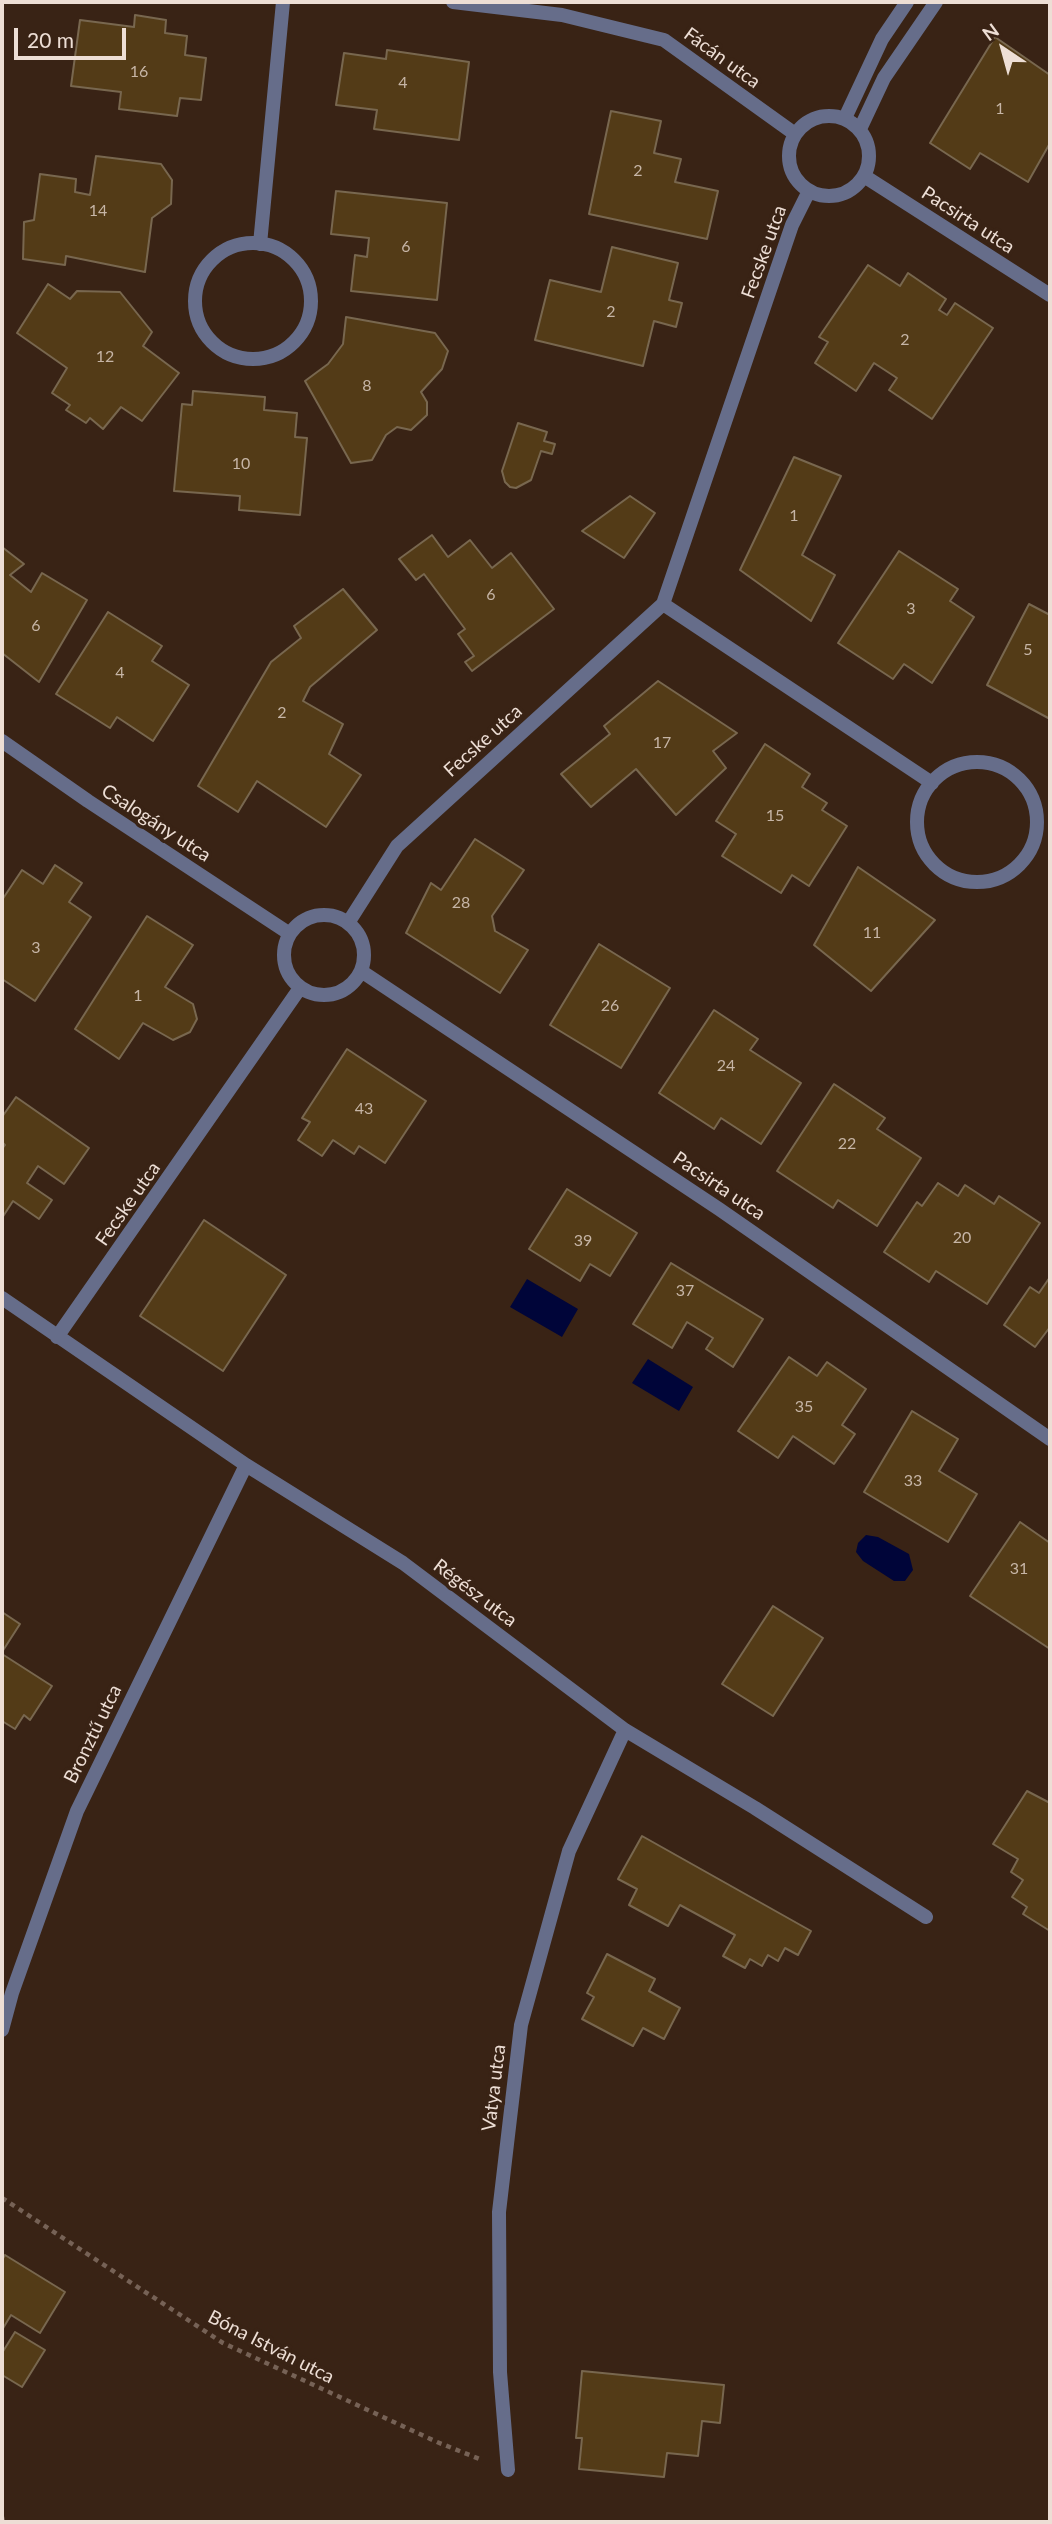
<!DOCTYPE html>
<html>
<head>
<meta charset="utf-8">
<style>
  body { margin:0 }
  #map { position:relative; width:1052px; height:2524px; overflow:hidden; background:#392315; font-family:Lato,sans-serif }
  canvas { display:block }
  .frame { position:absolute; inset:0; border:4px solid #edded5; pointer-events:none }
  .north { position:absolute; left:968px; top:14px; width:70px; height:70px; -webkit-text-stroke:5px #392315; paint-order:stroke; rotate:324deg; font-size:19px; font-weight:700; line-height:28px; text-align:center; color:#edded5 }
  .north::after { content:''; display:block; margin:auto; width:24px; height:32px; background:#edded5; clip-path:polygon(50% 0,100% 100%,50% 72%,0 100%) }
  .scale { position:absolute; left:14px; top:28px; width:112px; height:32px; box-sizing:border-box; border:4px solid #edded5; border-top:0; padding-left:9px; font-size:21px; line-height:24px; white-space:nowrap; color:#edded5; -webkit-text-stroke:5px #392315; paint-order:stroke }
</style>
</head>
<body>
<div id="map">
<canvas width="1052" height="2524"></canvas>
<div class="frame"></div>
<div class="north">N</div>
<div class="scale">20 m</div>
</div>
<script>
const ctx = document.querySelector('canvas').getContext('2d');
ctx.lineJoin = 'round';
function fillPath(path, color) { ctx.fillStyle = color; ctx.fill(path, 'evenodd'); }
const toPath = rows => new Path2D(rows.map(r => 'M' + r).join(''));
function trace(path, color, width, dash) { ctx.strokeStyle = color; ctx.lineWidth = width; ctx.lineCap = dash ? 'butt' : 'round'; ctx.setLineDash(dash || []); ctx.stroke(path); }
function label(font, color, halo, rows, align = 'center') {
  ctx.font = font + ' Lato,sans-serif'; ctx.lineWidth = 7; ctx.setLineDash([]); ctx.textBaseline = 'middle'; ctx.strokeStyle = halo; ctx.fillStyle = color; for (const [text, x, y, turn = 0] of rows) {
    ctx.save(); ctx.translate(x, y); ctx.rotate((+turn || 0) * Math.PI / 180); ctx.textAlign = isNaN(turn) ? turn : align; if (halo) ctx.strokeText(text, 0, 0); ctx.fillText(text, 0, 0); ctx.restore();
  }
}
fillPath(toPath([
  [527,1279,578,1309,562,1337,510,1307],
  [648,1359,693,1387,679,1411,632,1383],
  [866,1535,878,1537,909,1554,913,1570,905,1581,894,1581,863,1561,856,1552,858,1543]
]), '#000539');
const building = toPath([
  [135,15,166,20,165,33,187,36,185,55,206,58,201,100,180,98,177,116,119,109,121,92,71,86,80,20,134,27,135,15],
  [995,37,1050,75,1050,143,1028,182,980,153,970,169,930,143,995,37],
  [387,50,469,62,459,140,374,129,377,110,336,105,344,53,386,59,387,50],
  [611,111,661,121,654,153,681,159,675,182,718,191,707,239,589,214,611,111],
  [96,156,161,164,172,180,171,204,152,218,145,272,66,256,65,265,23,259,24,222,34,220,40,174,76,179,75,192,90,195,96,156],
  [336,191,447,203,437,300,351,291,355,255,367,257,369,238,331,234,336,191],
  [612,247,678,263,669,300,682,303,676,327,654,321,643,366,535,340,550,280,601,292,612,247],
  [868,265,900,286,908,273,946,299,939,310,947,315,955,303,993,328,932,419,889,390,897,378,874,363,856,391,815,363,828,342,819,337,868,265],
  [48,284,70,299,77,291,120,292,152,332,143,346,179,373,142,421,121,407,103,429,90,418,86,423,66,410,70,405,52,393,67,368,17,333,48,284],
  [346,317,435,333,448,351,442,369,421,392,427,402,427,415,411,430,397,427,386,435,372,460,351,463,305,381,328,364,343,344,346,317],
  [193,391,265,397,264,410,297,413,295,437,307,438,300,515,239,510,240,496,174,491,182,404,192,405,193,391],
  [518,423,547,432,544,441,555,444,552,454,541,451,531,480,516,488,510,487,505,482,502,471,518,423],
  [794,457,841,476,802,555,835,575,811,621,740,570,794,457],
  [630,496,655,513,624,558,582,531,630,496],
  [432,535,448,557,470,540,492,568,511,553,554,609,472,671,465,662,474,656,458,634,465,629,424,574,416,580,399,559,432,535],
  [2,547,24,564,10,575,31,592,42,573,87,600,39,682,2,653,2,547],
  [899,551,958,589,950,601,974,617,932,683,904,664,893,679,838,643,899,551],
  [343,589,377,630,310,687,303,701,343,724,329,754,361,775,326,827,257,781,238,812,198,786,271,662,301,638,294,626,343,589],
  [1029,604,1050,615,1050,719,987,685,1029,604],
  [108,612,162,646,152,661,189,685,153,741,117,717,110,728,56,694,108,612],
  [658,681,737,733,713,751,726,768,676,815,636,769,591,807,561,774,610,734,604,726,658,681],
  [765,744,810,774,802,787,827,803,822,810,847,826,809,886,792,875,781,893,722,856,736,834,716,821,765,744],
  [475,839,524,870,492,916,495,931,528,950,500,993,406,933,431,883,441,890,475,839],
  [55,865,82,883,69,902,91,917,35,1001,2,979,2,900,22,870,43,884,55,865],
  [858,867,935,920,871,991,814,945,858,867],
  [147,916,193,945,165,987,193,1004,197,1019,190,1032,173,1040,143,1023,119,1059,75,1029,147,916],
  [599,944,670,988,621,1068,550,1025,599,944],
  [714,1010,758,1039,750,1050,801,1083,761,1144,721,1118,714,1129,659,1093,714,1010],
  [347,1049,426,1101,385,1163,359,1146,354,1154,333,1140,322,1156,298,1140,310,1122,302,1118,347,1049],
  [834,1084,885,1118,877,1129,921,1158,877,1226,838,1200,833,1208,777,1171,834,1084],
  [16,1097,89,1148,64,1184,38,1166,27,1183,52,1200,39,1219,13,1201,2,1218,2,1149,5,1145,2,1142,2,1117,16,1097],
  [938,1183,958,1196,965,1185,994,1204,999,1196,1040,1223,987,1304,936,1271,929,1282,884,1252,917,1202,922,1206,938,1183],
  [567,1189,637,1233,610,1276,590,1264,580,1281,529,1249,567,1189],
  [204,1220,286,1275,223,1371,140,1316,204,1220],
  [671,1263,763,1319,733,1367,706,1349,713,1338,687,1322,672,1348,633,1324,671,1263],
  [1050,1277,1050,1327,1035,1347,1004,1325,1030,1287,1039,1293,1050,1277],
  [789,1357,817,1376,827,1362,866,1389,842,1425,855,1434,834,1464,793,1436,778,1458,738,1431,789,1357],
  [912,1411,958,1439,939,1471,977,1494,948,1542,864,1492,912,1411],
  [1020,1522,1050,1543,1050,1649,970,1596,1020,1522],
  [773,1606,823,1638,773,1716,722,1684,773,1606],
  [2,1612,20,1624,2,1652,2,1612],
  [2,1654,52,1686,30,1720,24,1715,15,1729,2,1721,2,1654],
  [1027,1791,1050,1803,1050,1931,1023,1914,1027,1907,1012,1897,1023,1880,1011,1872,1018,1859,993,1844,1027,1791],
  [642,1836,811,1931,798,1955,785,1948,778,1961,768,1955,762,1966,750,1959,745,1968,723,1956,735,1935,680,1905,668,1926,629,1905,637,1889,618,1879,642,1836],
  [607,1954,655,1979,649,1991,680,2008,664,2039,643,2028,633,2046,582,2019,594,1997,587,1993,607,1954],
  [5,2255,65,2292,40,2333,11,2315,2,2330,2,2260,5,2255],
  [15,2332,45,2350,22,2387,2,2375,2,2353,15,2332],
  [582,2371,724,2385,720,2423,702,2421,698,2456,667,2453,664,2477,579,2469,582,2438,576,2438,582,2371]
]);
fillPath(building, '#533b17');
trace(building, '#78674f', 2);
trace(toPath([
  [2,2198,223,2343,437,2442,482,2460],
  [2,2517,3,2522]
]), '#766256', 4.5, [5, 5]);
trace(toPath([
  [453,2,562,15,664,40,795,134],
  '789 156a40 40 0 1 1 80 0a40 40 0 1 1-80 0Z',
  [845,118,882,39,907,2],
  [860,129,884,78,936,2],
  [864,176,1050,295],
  '195 301a58 58 0 1 1 116 0a58 58 0 1 1-116 0Z',
  [260,244,283,2],
  [663,604,932,783],
  [2,741,88,801,290,934],
  '917 822a60 60 0 1 1 120 0a60 60 0 1 1-120 0Z',
  '284 955a40 40 0 1 1 80 0a40 40 0 1 1-80 0Z',
  [348,923,397,846,663,604,792,225,809,191],
  [361,971,719,1209,1050,1439],
  [2,1298,246,1465,403,1563,625,1730,755,1808,926,1917],
  [57,1337,300,988],
  [2,2030,12,1993,77,1811,246,1465],
  [508,2470,500,2372,499,2212,521,2025,569,1851,625,1730]
]), '#666d8a', 14);
label('16px', '#c6b5a6', null, [
  ["16",139,72],
  ["4",403,83],
  ["1",1000,109],
  ["2",638,171],
  ["14",98,211],
  ["6",406,247],
  ["2",611,312],
  ["2",905,340],
  ["12",105,357],
  ["8",367,386],
  ["10",241,464],
  ["1",794,516],
  ["6",491,595],
  ["3",911,609],
  ["6",36,626],
  ["5",1028,650],
  ["4",120,673],
  ["2",282,713],
  ["17",662,743],
  ["15",775,816],
  ["28",461,903],
  ["11",872,933],
  ["3",36,948],
  ["1",138,996],
  ["26",610,1006],
  ["24",726,1066],
  ["43",364,1109],
  ["22",847,1144],
  ["20",962,1238],
  ["39",583,1241],
  ["37",685,1291],
  ["35",804,1407],
  ["33",913,1481],
  ["31",1019,1569]
]);
label('19px', '#edded5', '#392315', [
  ["Fácán utca",722,58,36],
  ["Pacsirta utca",968,220,33],
  ["Fecske utca",764,252,-70],
  ["Fecske utca",483,741,-42],
  ["Csalogány utca",156,823,33],
  ["Pacsirta utca",719,1186,34],
  ["Fecske utca",128,1204,-55],
  ["Régész utca",475,1593,37],
  ["Bronztű utca",93,1734,-64],
  ["Vatya utca",494,2088,-83],
  ["Bóna István utca",271,2347,27]
]);
</script>
</body>
</html>
